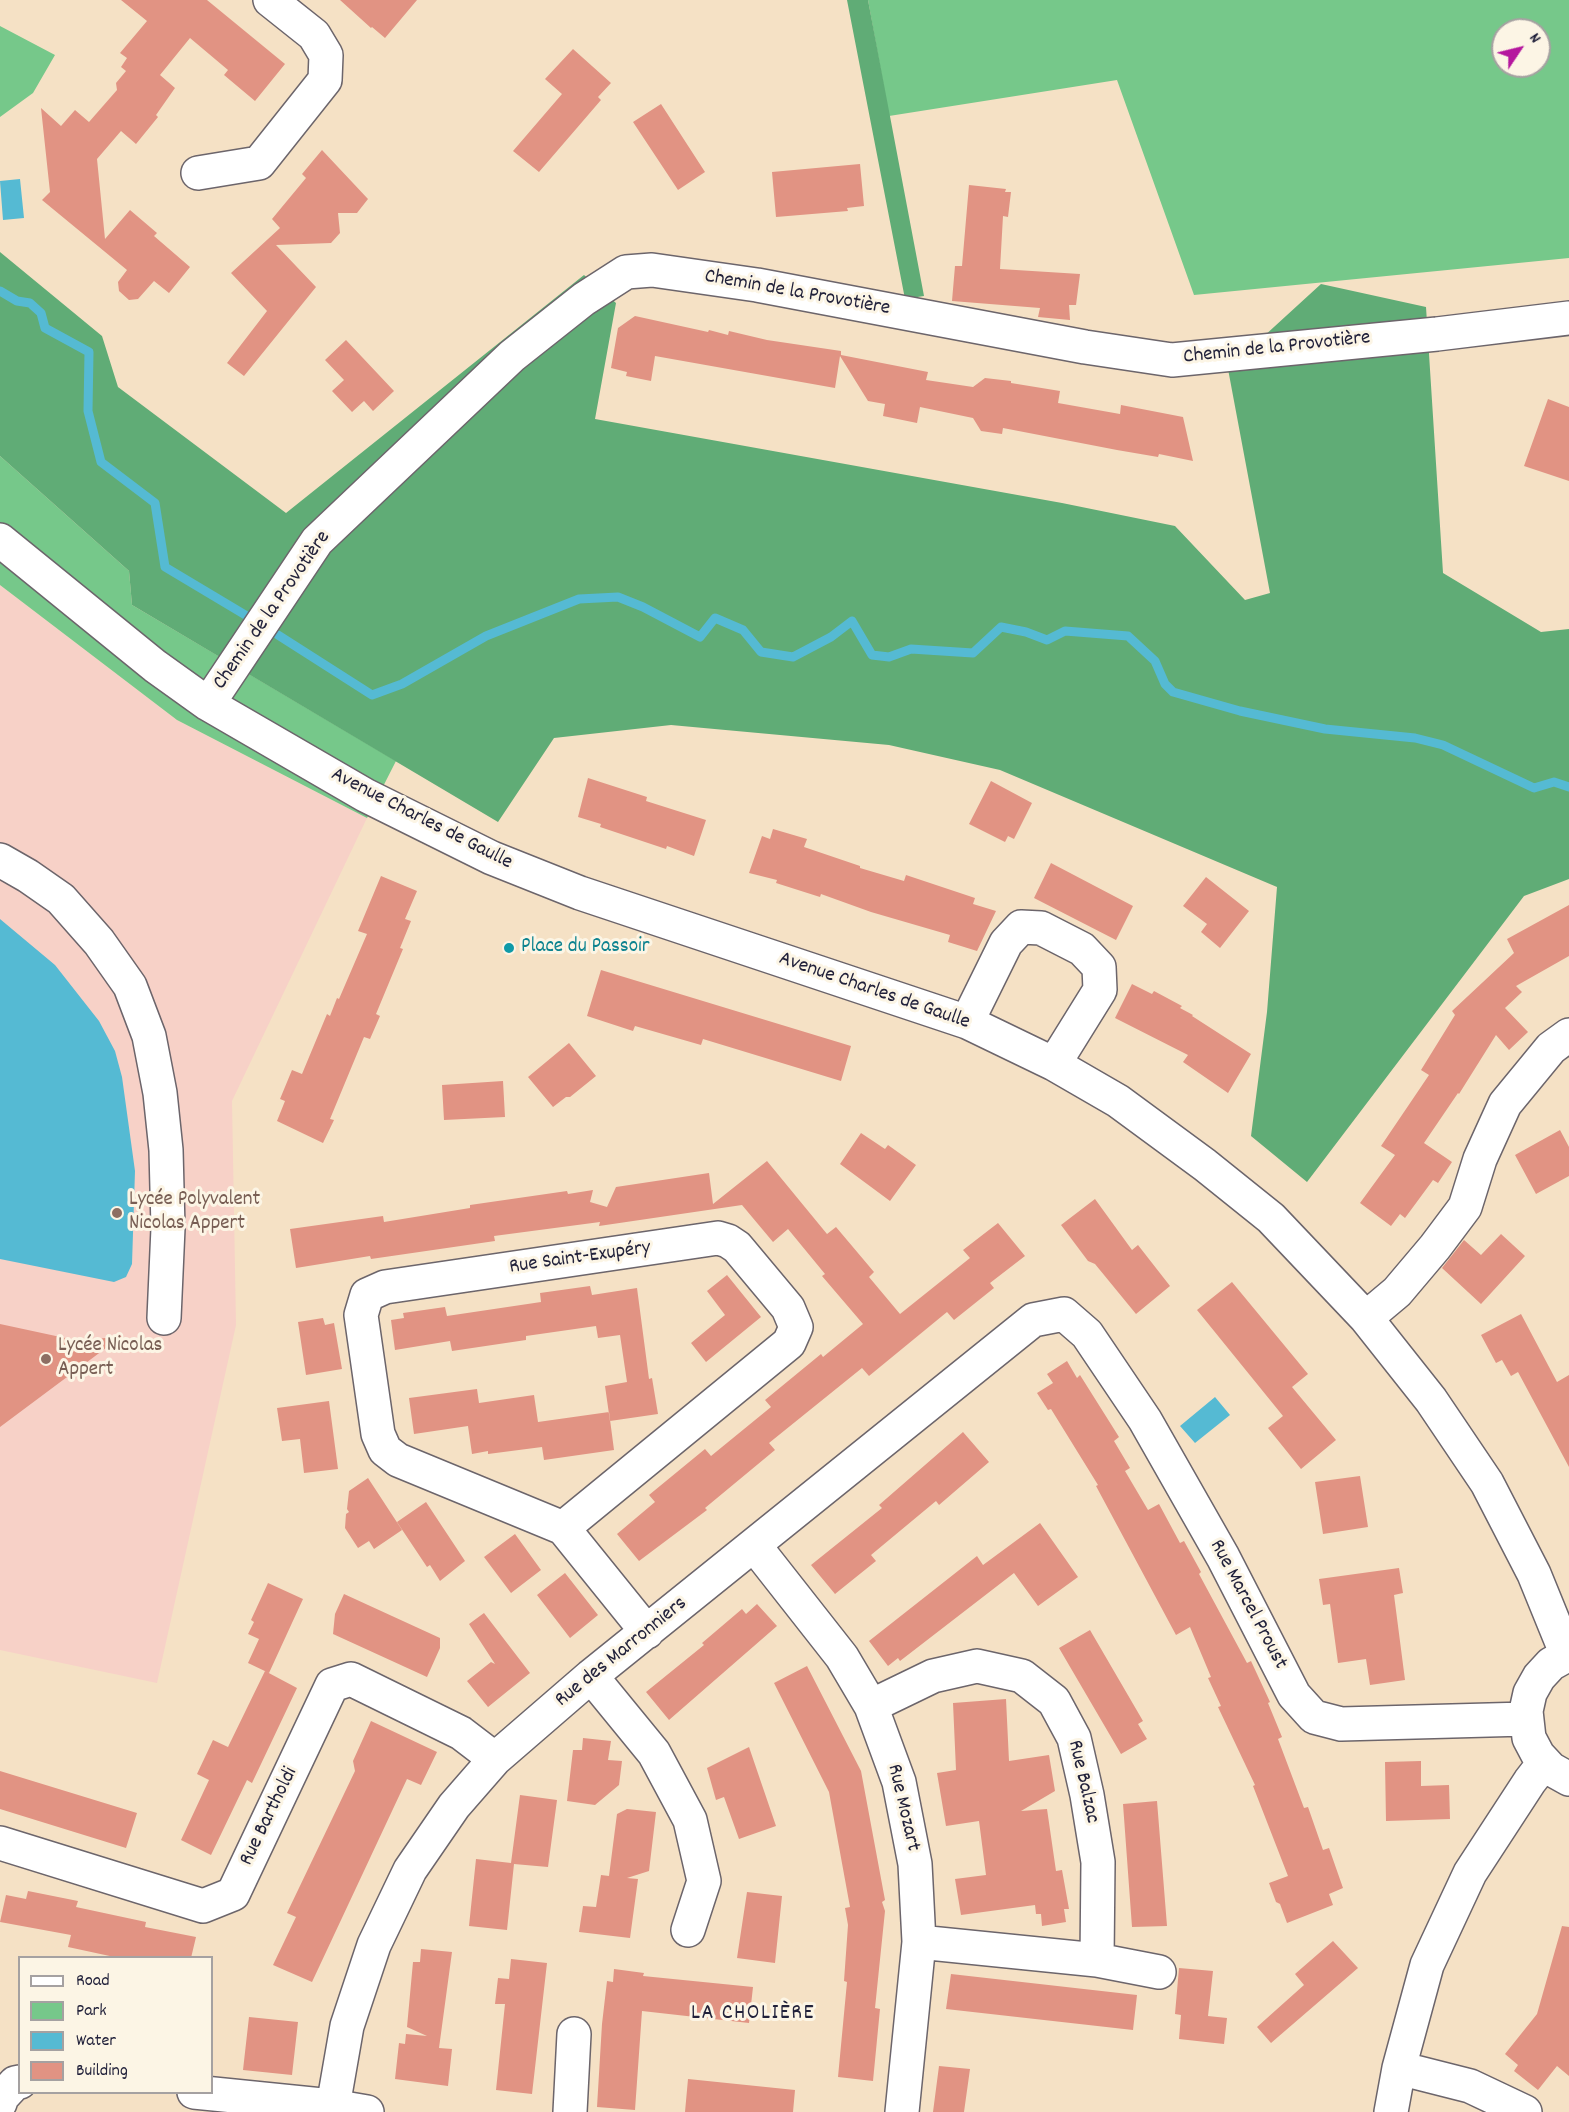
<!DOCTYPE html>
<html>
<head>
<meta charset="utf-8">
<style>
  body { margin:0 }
  #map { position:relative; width:1569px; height:2112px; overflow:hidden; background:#f5e1c5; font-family:Dekko,sans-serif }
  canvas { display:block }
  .legend { position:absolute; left:18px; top:1956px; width:195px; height:138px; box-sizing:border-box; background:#fcf5e5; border:2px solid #a5a1a1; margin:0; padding:8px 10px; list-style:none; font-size:18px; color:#22223b }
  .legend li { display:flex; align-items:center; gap:12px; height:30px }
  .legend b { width:30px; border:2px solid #a5a1a1 }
  .north { position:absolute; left:1491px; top:18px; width:60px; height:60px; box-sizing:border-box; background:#fcf5e5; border:2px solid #a5a1a1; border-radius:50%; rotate:55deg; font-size:16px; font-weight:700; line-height:24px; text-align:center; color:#22223b }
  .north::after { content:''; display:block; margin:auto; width:21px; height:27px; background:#b5179e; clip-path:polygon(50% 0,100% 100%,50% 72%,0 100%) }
</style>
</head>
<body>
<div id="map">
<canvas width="1569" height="2112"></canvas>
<ul class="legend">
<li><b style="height:8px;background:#fff"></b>Road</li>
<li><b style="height:16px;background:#76c88a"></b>Park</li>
<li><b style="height:16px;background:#55bad3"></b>Water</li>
<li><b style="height:16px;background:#e19383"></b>Building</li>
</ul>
<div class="north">N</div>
</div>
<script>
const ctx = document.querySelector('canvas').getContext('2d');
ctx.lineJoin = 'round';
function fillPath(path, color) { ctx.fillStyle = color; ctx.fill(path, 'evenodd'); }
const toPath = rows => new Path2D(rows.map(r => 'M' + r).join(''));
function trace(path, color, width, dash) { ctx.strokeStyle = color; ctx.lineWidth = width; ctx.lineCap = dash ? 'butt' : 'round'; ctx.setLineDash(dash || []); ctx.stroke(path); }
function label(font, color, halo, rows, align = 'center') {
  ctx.font = font + ' Dekko,sans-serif'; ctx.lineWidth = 6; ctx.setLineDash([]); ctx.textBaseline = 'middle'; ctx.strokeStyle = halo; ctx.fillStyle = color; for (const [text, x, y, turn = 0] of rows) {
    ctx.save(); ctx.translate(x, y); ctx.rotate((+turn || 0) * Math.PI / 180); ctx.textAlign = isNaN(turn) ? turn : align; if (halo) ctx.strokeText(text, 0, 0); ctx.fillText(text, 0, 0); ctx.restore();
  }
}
fillPath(toPath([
  [0,585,177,720,367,818,232,1101,236,1325,157,1683,0,1650]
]), '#f7d1c7');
fillPath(toPath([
  [868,0,1569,0,1569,258,1194,295,1117,80,889,116],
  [1503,30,1539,30,1539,66,1503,66],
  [0,26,55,55,33,93,0,117],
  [0,456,129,571,132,605,396,761,367,818,177,720,0,585]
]), '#76c88a');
fillPath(toPath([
  [847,0,868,0,924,296,905,299],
  [0,252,102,336,118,387,286,513,584,275,616,303,595,419,1062,503,1175,526,1245,600,1270,593,1228,369,1321,284,1426,307,1443,573,1541,632,1569,629,1569,879,1524,896,1307,1182,1251,1136,1267,1012,1277,887,1000,770,889,745,671,725,554,738,498,822,132,605,129,571,0,456]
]), '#60ac76');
fillPath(toPath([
  [20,179,24,218,3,220,0,181],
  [0,919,55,965,99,1021,115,1051,122,1077,135,1171,132,1264,126,1277,114,1282,0,1259],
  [1215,1397,1230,1415,1195,1443,1180,1426]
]), '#55bad3');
trace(toPath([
  [0,291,17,301,30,303,41,313,45,328,89,352,88,411,101,462,155,503,165,567,247,616],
  [278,635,372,695,402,684,486,636,579,599,618,597,643,607,700,637,715,618,743,630,761,652,793,657,831,637,852,621,872,655,889,657,911,649,973,653,1001,627,1026,632,1047,640,1065,631,1128,636,1155,661,1165,684,1173,692,1240,711,1325,729,1415,738,1443,745,1534,788,1554,782,1569,787]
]), '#55bad3', 9);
fillPath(toPath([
  [121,0,207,0,285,64,255,101,224,75,228,70,190,38,160,75,175,88,156,115,158,117,136,144,121,131,97,159,105,239,130,210,157,233,154,236,190,267,169,293,154,281,138,299,129,300,119,291,118,282,127,270,42,200,50,192,41,108,61,126,75,110,89,122,117,90,116,83,126,71,121,67,127,58,120,53,147,21],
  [340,0,417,0,385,38,372,27,371,28],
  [573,49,611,83,598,97,601,100,539,172,513,151,562,94,545,79],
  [661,104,705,172,678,190,633,122],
  [322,150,368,199,357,213,338,213,340,233,331,243,276,245,316,287,244,376,227,363,267,311,231,273,280,228,272,219,306,178,302,174],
  [860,164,864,206,847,208,848,211,776,217,772,172],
  [969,185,1006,189,1005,192,1011,192,1008,217,1003,216,1000,269,1080,274,1076,305,1069,305,1070,320,1038,317,1040,308,952,301,955,266,962,266],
  [635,316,708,332,709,330,728,335,729,331,767,340,841,351,841,355,928,372,926,380,973,387,985,378,1011,381,1011,383,1060,391,1058,403,1120,414,1121,405,1183,417,1193,461,1159,454,1158,457,1117,450,1003,428,1002,434,981,431,973,418,920,407,917,423,883,416,885,404,868,401,840,356,835,388,655,356,651,381,626,376,627,372,611,368,618,328],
  [346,340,394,391,373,411,364,401,352,412,332,391,344,380,325,360],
  [1548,399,1569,407,1569,481,1524,466],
  [588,778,647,797,646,801,706,820,694,856,667,846,666,849,600,827,601,824,578,817],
  [991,781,1032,803,1014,839,1008,836,1005,842,969,824],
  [773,829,807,839,804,847,860,866,860,868,904,881,906,875,975,898,973,904,996,911,977,951,948,942,950,935,871,912,821,894,820,897,776,883,777,880,749,873,762,836,770,839],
  [1051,863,1133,906,1116,940,1034,898],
  [381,876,417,891,405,919,411,921,400,948,403,949,376,1014,380,1016,370,1039,364,1037,330,1119,334,1120,323,1143,277,1121,285,1101,280,1099,292,1070,302,1074,327,1014,330,1016,337,998,339,999,367,934,358,931],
  [1206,877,1249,911,1220,948,1201,932,1207,924,1183,906],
  [1569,905,1569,956,1516,986,1522,992,1505,1008,1528,1032,1509,1050,1496,1035,1459,1094,1458,1093,1424,1143,1452,1162,1438,1183,1433,1180,1405,1218,1400,1214,1391,1226,1360,1203,1395,1155,1381,1146,1429,1075,1421,1070,1455,1015,1452,1011,1514,953,1507,939],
  [601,970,851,1046,841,1081,703,1039,701,1045,635,1026,633,1031,587,1016],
  [1132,984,1152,994,1154,991,1182,1006,1180,1008,1193,1015,1192,1016,1251,1054,1228,1093,1183,1062,1188,1055,1115,1018],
  [569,1043,596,1076,570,1097,566,1097,553,1107,528,1077],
  [503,1081,505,1117,444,1120,442,1085],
  [1560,1130,1569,1147,1569,1176,1536,1194,1515,1155],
  [861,1133,885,1149,888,1145,916,1165,890,1201,840,1164],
  [767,1161,827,1234,836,1227,874,1272,869,1277,900,1314,970,1258,963,1250,998,1223,1025,1256,990,1283,994,1288,954,1320,947,1312,869,1376,862,1368,769,1443,775,1450,705,1508,707,1510,639,1561,617,1534,655,1502,649,1495,705,1449,711,1456,771,1407,765,1400,821,1354,823,1357,863,1324,822,1276,825,1274,788,1229,773,1242,742,1205,599,1226,600,1222,494,1236,495,1241,371,1259,370,1256,296,1268,290,1229,383,1216,384,1222,470,1208,470,1205,567,1191,568,1194,593,1190,590,1202,607,1207,616,1187,709,1173,713,1204],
  [1095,1199,1132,1250,1138,1245,1170,1286,1136,1314,1095,1264,1088,1261,1061,1225],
  [1501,1234,1525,1256,1481,1304,1442,1268,1464,1240,1481,1255],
  [727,1275,761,1317,706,1362,691,1343,725,1315,707,1291],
  [1232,1282,1308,1374,1292,1387,1336,1440,1301,1469,1268,1428,1283,1416,1197,1310],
  [590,1286,592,1295,637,1288,649,1379,652,1378,658,1414,610,1421,605,1386,627,1382,620,1335,598,1338,596,1326,526,1336,526,1340,452,1351,450,1341,395,1350,391,1320,404,1318,403,1313,445,1307,447,1316,541,1302,540,1293],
  [1521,1314,1557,1382,1569,1375,1569,1467,1518,1372,1511,1376,1502,1360,1496,1363,1481,1335],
  [323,1318,325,1325,334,1323,342,1369,306,1375,298,1322],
  [0,1324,79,1341,122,1336,0,1427],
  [1067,1361,1077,1378,1080,1375,1119,1437,1114,1441,1130,1468,1125,1471,1148,1510,1159,1504,1180,1543,1184,1541,1201,1572,1199,1574,1247,1663,1251,1661,1270,1702,1268,1703,1282,1737,1278,1739,1304,1808,1308,1807,1323,1850,1329,1848,1343,1888,1329,1894,1333,1905,1287,1923,1280,1904,1276,1902,1269,1883,1288,1876,1253,1786,1255,1785,1218,1707,1221,1706,1208,1678,1211,1677,1190,1627,1176,1635,1096,1486,1098,1485,1051,1409,1048,1410,1037,1393,1053,1383,1047,1374],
  [477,1389,479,1403,534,1395,538,1422,609,1412,614,1450,544,1460,542,1447,488,1454,488,1451,472,1454,468,1426,414,1434,409,1398],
  [329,1401,338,1469,304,1473,300,1439,282,1441,277,1408],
  [963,1432,989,1462,939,1505,936,1501,871,1555,876,1561,835,1594,811,1565,882,1508,879,1505],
  [1360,1476,1368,1527,1323,1534,1315,1482],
  [368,1478,402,1530,374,1549,369,1541,358,1548,345,1528,346,1514,349,1512,347,1509,349,1491],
  [426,1502,465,1561,440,1581,430,1565,427,1567,397,1522],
  [1040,1523,1078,1577,1038,1606,1014,1573,900,1661,898,1658,888,1666,869,1641,977,1556,983,1565],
  [515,1534,541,1570,511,1593,484,1557],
  [1399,1568,1403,1593,1394,1595,1405,1680,1370,1685,1366,1659,1338,1663,1330,1604,1323,1605,1319,1579],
  [565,1573,598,1615,570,1638,537,1595],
  [268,1583,303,1599,269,1673,248,1663,259,1639,248,1634,254,1622,251,1620],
  [344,1594,440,1638,440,1648,427,1677,333,1634,335,1614],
  [757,1604,777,1626,669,1720,646,1692,704,1645,702,1643,742,1609,746,1614],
  [484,1613,530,1673,488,1707,467,1681,491,1662,495,1664,469,1624],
  [1090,1630,1143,1721,1138,1724,1147,1739,1121,1754,1059,1648],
  [807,1666,861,1771,885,1900,882,1902,885,1911,875,2008,880,2009,873,2081,838,2077,847,1982,844,1981,848,1925,845,1908,850,1907,829,1792,774,1683],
  [265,1671,297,1688,252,1783,247,1780,211,1855,181,1840,209,1780,197,1774,213,1740,228,1747],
  [1006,1699,1009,1761,1049,1755,1055,1791,1021,1811,1047,1809,1056,1871,1062,1870,1069,1909,1064,1909,1066,1922,1042,1926,1041,1914,1036,1914,1035,1905,961,1915,955,1879,986,1875,979,1821,946,1826,937,1773,956,1770,953,1703],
  [371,1721,437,1752,421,1785,407,1779,312,1982,273,1965,296,1917,287,1913,355,1771,353,1761],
  [583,1738,611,1741,608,1760,622,1761,619,1785,595,1805,567,1801,573,1750,582,1750],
  [749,1747,776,1826,739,1839,724,1797,716,1800,707,1768],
  [1421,1761,1421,1786,1449,1785,1450,1819,1386,1821,1385,1762],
  [0,1771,137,1813,126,1848,0,1809],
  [520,1795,557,1800,548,1867,514,1864,507,1930,469,1926,476,1859,511,1863],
  [1157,1801,1167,1926,1132,1927,1123,1804],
  [627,1809,656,1812,649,1871,627,1878,638,1879,630,1938,579,1932,583,1906,596,1907,601,1875,609,1876,617,1814],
  [28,1891,78,1901,76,1907,146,1922,145,1927,196,1937,191,1958,119,1958,68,1947,71,1935,0,1922,6,1895,26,1899],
  [747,1892,782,1896,775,1963,737,1958],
  [1562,1926,1569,1927,1569,2076,1557,2066,1538,2090,1514,2071,1518,2065,1505,2054,1537,2014],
  [1333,1941,1358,1968,1271,2043,1257,2027,1304,1985,1295,1974],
  [421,1949,452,1952,439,2048,452,2049,448,2086,395,2079,399,2043,405,2044,406,2034,427,2036,407,2027,413,1962,420,1962],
  [511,1959,547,1963,532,2094,496,2090,505,2004,495,2004,498,1978,509,1979],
  [1179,1968,1213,1971,1208,2016,1227,2018,1224,2044,1179,2039,1181,2015,1175,2014],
  [614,1969,644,1973,643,1976,753,1987,749,2023,642,2011,635,2110,597,2107,602,2024,607,1981,613,1982],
  [951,1974,1137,1995,1133,2030,946,2009],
  [249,2017,298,2022,292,2075,243,2070],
  [939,2066,970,2069,964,2112,933,2112],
  [688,2079,795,2090,793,2112,685,2112]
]), '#e19383');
const minor = toPath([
  [198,173,259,163,325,80,326,55,314,35,270,0],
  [0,540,155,666,208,704,365,795,492,858,580,893,967,1022,1054,1064,1118,1101,1205,1165,1271,1218,1366,1318,1431,1400,1487,1483,1534,1574,1567,1655],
  [208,704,317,541,512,356,584,299,626,272,652,270,757,285,1085,347,1172,360,1437,334,1569,318],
  [0,860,28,876,61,899,99,942,130,986,149,1036,160,1093,166,1150,168,1228,164,1318],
  [967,1022,1006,943,1021,927,1041,928,1082,949,1099,967,1100,990,1054,1064],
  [1366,1318,1397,1292,1435,1247,1465,1207,1480,1159,1505,1104,1551,1048,1569,1035],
  [563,1528,398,1460,385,1450,378,1434,361,1315,367,1295,385,1287,718,1238,728,1241,737,1247,788,1308,796,1327,789,1343,563,1528,647,1632],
  [754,1545,842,1657,871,1706,899,1782,915,1864,919,1942,902,2112],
  [1569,1654,1551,1664,1539,1677,1530,1693,1526,1711,1529,1738,1538,1755,1551,1769,1569,1779],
  [591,1676,654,1753,690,1820,704,1881,688,1930],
  [871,1706,933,1676,977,1666,1022,1676,1054,1701,1074,1738,1087,1795,1098,1862,1097,1960,919,1942],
  [0,1843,203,1906,233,1894,332,1685,351,1679,461,1733,495,1759],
  [1097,1960,1159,1972],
  [1399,2068,1470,2086,1525,2112],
  [194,2092,332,2106,367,2112],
  [0,2103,2,2097,15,2083,20,2082],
  [332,2112,347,2026,374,1945,410,1870,454,1806,495,1759,591,1676,1033,1320,1064,1314,1087,1334,1145,1420,1223,1557,1294,1695,1314,1717,1341,1724,1526,1719],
  [570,2112,574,2034],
  [1391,2112,1399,2068,1427,1965,1470,1873,1530,1781,1544,1763]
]);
trace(minor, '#6c656b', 36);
trace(minor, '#fff', 33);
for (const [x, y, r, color] of [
  [509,948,6,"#0f9aa8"],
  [117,1213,6,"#8d6e63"],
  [46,1359,6,"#8d6e63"]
]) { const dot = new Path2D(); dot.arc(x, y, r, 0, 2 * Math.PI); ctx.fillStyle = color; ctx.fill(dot); trace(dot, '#fcf5e5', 2); }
label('21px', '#22223b', '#fcf5e5', [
  ["Chemin de la Provotière",797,294,10],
  ["Chemin de la Provotière",1277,349,-6],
  ["Chemin de la Provotière",273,611,-55],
  ["Avenue Charles de Gaulle",421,820,27],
  ["Avenue Charles de Gaulle",874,992,19],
  ["Rue Saint-Exupéry",580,1259,-8],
  ["Rue Marcel Proust",1247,1605,62],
  ["Rue des Marronniers",622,1653,-39],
  ["Rue Balzac",1082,1782,77],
  ["Rue Mozart",902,1808,77],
  ["Rue Bartholdi",270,1817,-64]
]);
label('21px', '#0d838f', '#fcf5e5', [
  ["Place du Passoir",521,948]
], 'left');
label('21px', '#785e54', '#fcf5e5', [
  ["Lycée Polyvalent",129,1201],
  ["Nicolas Appert",129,1225],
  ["Lycée Nicolas",58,1347],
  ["Appert",58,1371]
], 'left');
ctx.letterSpacing = '1.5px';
label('22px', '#22223b', '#fcf5e5', [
  ["LA CHOLIÈRE",753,2015]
]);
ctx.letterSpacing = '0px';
</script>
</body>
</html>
